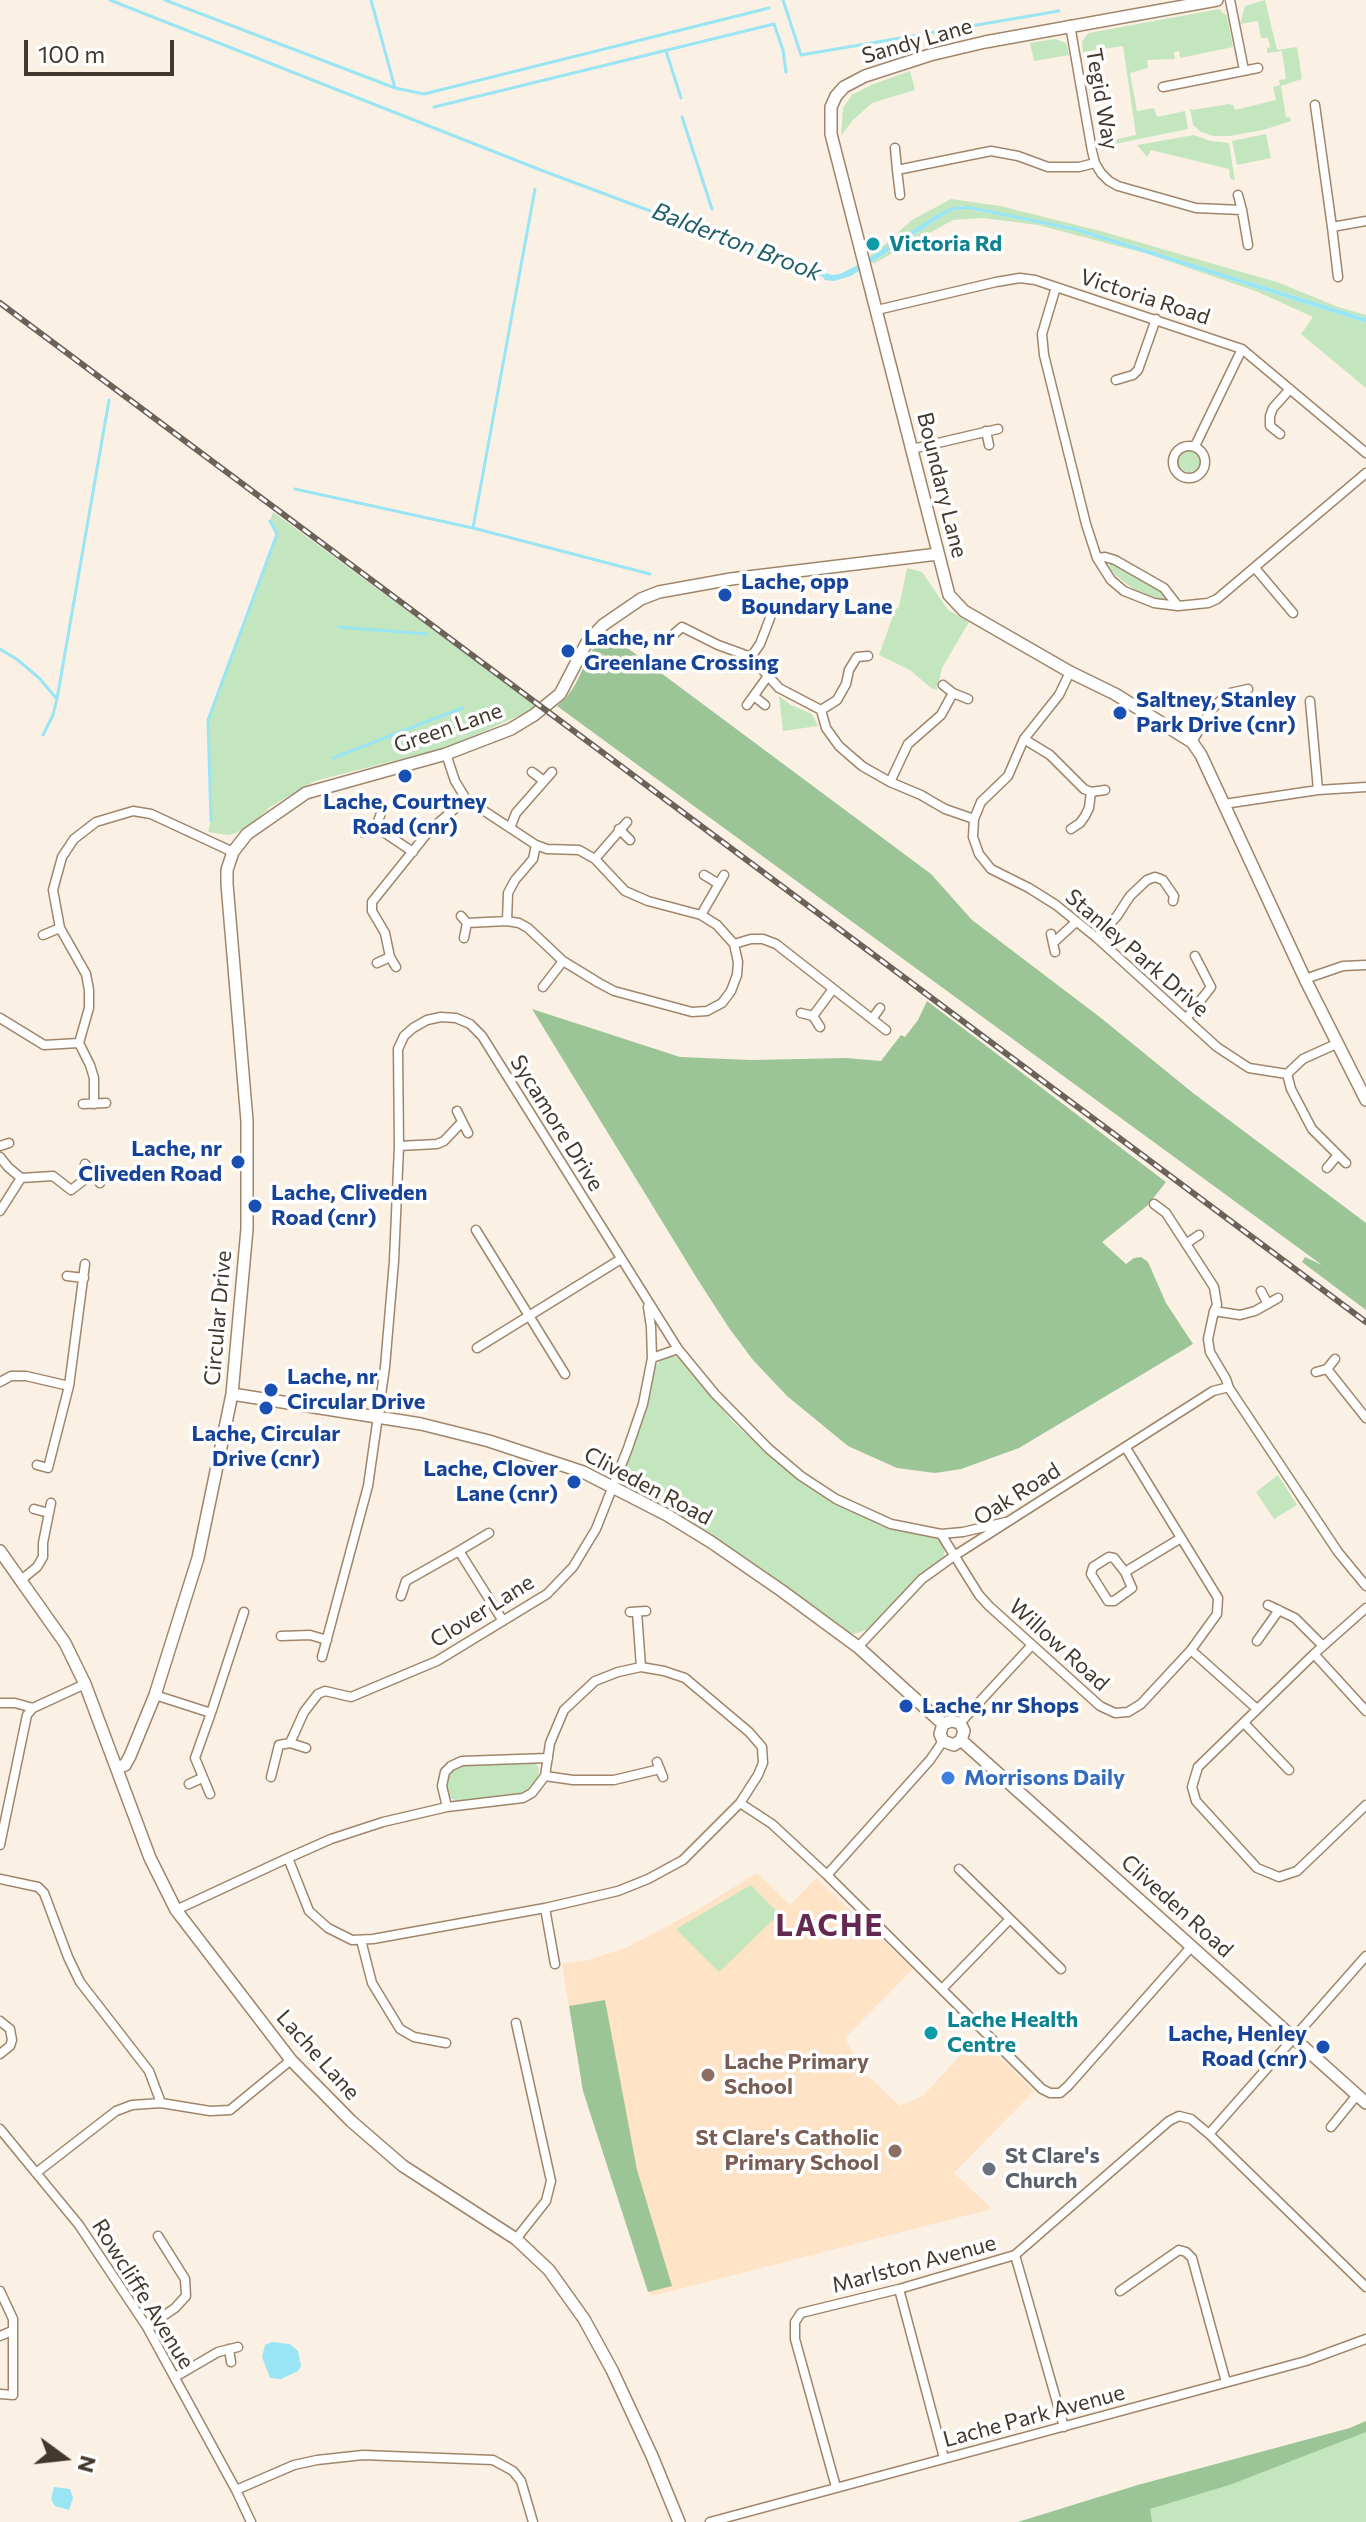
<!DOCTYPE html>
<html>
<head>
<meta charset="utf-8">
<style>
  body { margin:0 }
  #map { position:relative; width:1366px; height:2522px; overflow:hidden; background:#fbf0e4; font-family:Commissioner,sans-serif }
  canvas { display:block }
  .north { position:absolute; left:24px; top:2418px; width:80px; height:80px; -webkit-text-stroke:6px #fff; paint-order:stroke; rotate:105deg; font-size:22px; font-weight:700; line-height:32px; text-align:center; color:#43382d }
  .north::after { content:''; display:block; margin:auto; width:28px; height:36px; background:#43382d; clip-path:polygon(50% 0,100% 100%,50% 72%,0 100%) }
  .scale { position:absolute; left:24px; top:40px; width:150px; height:36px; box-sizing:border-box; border:4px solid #43382d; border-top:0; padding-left:10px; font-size:24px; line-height:28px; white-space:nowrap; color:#43382d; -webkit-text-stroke:6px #fff; paint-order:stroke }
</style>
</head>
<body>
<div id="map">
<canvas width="1366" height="2522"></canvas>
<div class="north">N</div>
<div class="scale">100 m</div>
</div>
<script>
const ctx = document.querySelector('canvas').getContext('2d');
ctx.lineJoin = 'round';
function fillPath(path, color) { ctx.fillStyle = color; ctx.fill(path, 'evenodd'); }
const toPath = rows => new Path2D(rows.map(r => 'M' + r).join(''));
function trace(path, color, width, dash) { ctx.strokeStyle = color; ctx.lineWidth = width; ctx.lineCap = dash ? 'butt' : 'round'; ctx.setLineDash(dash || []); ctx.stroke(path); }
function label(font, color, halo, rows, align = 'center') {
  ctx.font = font + ' Commissioner,sans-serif'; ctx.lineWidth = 7; ctx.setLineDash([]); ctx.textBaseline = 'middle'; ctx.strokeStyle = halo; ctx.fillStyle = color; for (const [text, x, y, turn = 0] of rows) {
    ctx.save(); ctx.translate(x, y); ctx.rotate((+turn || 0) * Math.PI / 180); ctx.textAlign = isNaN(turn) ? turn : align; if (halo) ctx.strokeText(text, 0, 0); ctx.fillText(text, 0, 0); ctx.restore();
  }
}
fillPath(toPath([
  [757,1873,790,1905,816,1878,913,1969,845,2038,853,2053,850,2059,900,2106,923,2096,968,2047,987,2045,1034,2091,954,2173,992,2209,651,2296,583,2091,562,1964,588,1960,626,1948,694,1912]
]), '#fee3c7');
fillPath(toPath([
  [1265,0,1277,50,1297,47,1302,79,1281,86,1286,117,1290,117,1291,121,1263,130,1229,136,1213,136,1201,132,1193,125,1190,108,1193,110,1229,104,1233,105,1235,110,1276,100,1273,87,1280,85,1279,80,1286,79,1282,51,1267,53,1267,48,1270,47,1268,38,1261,38,1258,21,1240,24,1245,6],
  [1219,9,1227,16,1233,47,1180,58,1179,51,1174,52,1175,59,1147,60,1148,68,1130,73,1137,111,1154,108,1157,117,1185,111,1188,129,1100,147,1099,143,1136,135,1123,46,1083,52,1082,42,1085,37,1089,33],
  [1055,39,1066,43,1069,55,1034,61,1030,43],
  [910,71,915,90,872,103,852,121,841,136,843,108,852,95,871,85],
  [1266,134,1271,158,1237,165,1232,141],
  [1194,135,1210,141,1229,143,1235,181,1230,178,1229,169,1151,150,1147,157,1137,145],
  [951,199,1000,206,1104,232,1238,271,1277,282,1338,307,1366,315,1366,318,1078,228,961,206,941,212,871,257,871,254,884,245,912,220],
  [968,209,1075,231,1366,323,1366,388,1301,334,1313,317,1258,292,1148,254,1038,225,983,218,953,220,873,264,873,262,943,216,954,210],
  '1178 461a11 11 0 1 1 22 0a11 11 0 1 1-22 0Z',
  [273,512,538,707,452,746,315,781,270,807,253,824,236,833,228,835,208,832,211,821,208,720,277,534,270,521],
  [1110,563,1153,585,1168,598,1161,600,1150,597,1135,590,1115,575,1109,566],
  [907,568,922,572,948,610,969,622,942,668,937,690,931,688,910,670,879,655,895,610,899,607],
  [779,696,791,705,812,714,818,726,783,731],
  [672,1353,680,1359,734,1423,781,1465,823,1496,855,1513,888,1526,931,1535,940,1540,945,1548,944,1557,866,1630,854,1634,847,1632,740,1555,628,1487,624,1471,647,1405,655,1367,662,1358],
  [1278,1475,1297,1505,1274,1519,1256,1492],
  [534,1762,539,1768,538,1779,532,1787,519,1794,457,1801,449,1797,446,1784,447,1776,452,1769,458,1766],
  [751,1885,779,1914,719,1972,676,1929],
  [1366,2421,1366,2522,1018,2522,1138,2485,1350,2428]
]), '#c3e6bf');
fillPath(toPath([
  [610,635,931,874,972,920,1101,1018,1193,1093,1366,1223,1366,1310,1302,1262,1305,1257,1322,1265,557,706,566,698,575,685,592,650],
  [927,1001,1166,1182,1147,1206,1102,1242,1126,1264,1134,1258,1141,1257,1148,1262,1166,1303,1193,1344,1019,1448,961,1469,935,1473,897,1468,848,1446,787,1396,753,1360,729,1328,698,1280,532,1009,680,1057,751,1060,846,1058,881,1061,901,1035,905,1037,918,1020],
  [605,2000,637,2170,672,2286,648,2292,583,2091,569,2006],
  [1366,2421,1366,2432,1232,2484,1150,2509,1152,2522,1018,2522,1138,2485,1350,2428]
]), '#9bc497');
fillPath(toPath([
  [969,206,1078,228,1366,318,1366,323,1075,231,968,209,954,210,943,216,851,276,834,281,824,280,826,273,832,275,840,274,856,266,941,212,954,207],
  [272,2342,290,2344,298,2351,301,2366,298,2371,281,2379,270,2378,262,2357,265,2345],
  [54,2487,70,2489,73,2498,69,2510,55,2506,51,2499]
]), '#99e5f3');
trace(toPath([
  [110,0,538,169,827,277],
  [165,0,395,88,424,94,769,8],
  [371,0,395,88],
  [783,0,801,55,1059,11],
  [666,51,681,98],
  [434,107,774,24,783,50,786,72],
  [682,117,712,209],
  [295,489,473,528,650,574],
  [473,528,535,189],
  [339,627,427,634],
  [0,649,18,660,39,678,57,699,53,715,43,735],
  [57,699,109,400],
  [333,758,462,708],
  [211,821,208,720,277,534,270,521]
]), '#99e5f3', 3);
const street = toPath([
  [1230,0,1244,70],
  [1070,25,1092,151,1095,163,1101,173,1109,181,1118,186,1196,208,1242,210,1248,245],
  [1163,87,1258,68],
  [1315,105,1332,227],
  [895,148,897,170],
  [900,195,897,170,991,151,1018,156,1048,167,1079,167,1095,163],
  [1238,195,1242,210],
  [1338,277,1332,227,1366,221],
  [1056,287,1042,334,1044,355,1086,524,1097,558,1111,580,1124,591,1154,603,1178,606],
  [877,310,996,282,1020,278,1035,280,1242,349,1366,453],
  [1116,380,1133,375,1138,370,1156,319],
  [986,431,989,445],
  [1280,434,1270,426,1270,416,1273,408,1290,389],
  '1173 462a16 16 0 1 1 32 0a16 16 0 1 1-32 0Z',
  [1195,446,1242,349],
  [912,449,998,429],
  [1097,558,1105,557,1115,560,1164,588,1178,606,1208,603,1217,599,1366,473],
  [1255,568,1293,613],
  [674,634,682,627,718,645,751,657,760,644,770,618],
  [751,657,779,688,821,710,826,728,839,746,862,766,890,782,921,795,945,809,974,819],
  [1070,672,1059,695,1024,739,1008,776,981,802,974,819,973,837,979,854,991,869,1029,888,1056,905,1097,938,1217,1047,1249,1068,1287,1074,1303,1059,1336,1044],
  [943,685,953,693,968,699],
  [754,696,765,705],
  [1310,701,1318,790],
  [747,705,768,676],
  [821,710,837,700,846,684,849,670,857,657,868,656],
  [1024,739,1050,755,1084,789,1091,792,1105,790],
  [1192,742,1211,710,1220,701,1230,693,1248,689],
  [446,754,455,781,466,799,536,845,547,849,579,850,595,859,625,891,648,901,701,915,717,925,734,944,738,962,737,975,731,991,722,1003,707,1011,692,1012,614,991,599,983,563,961,528,928,519,923,507,921,467,923],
  [532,772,544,781],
  [890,782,908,744,941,715,953,693],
  [1224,804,1318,790,1366,787],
  [376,827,381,813],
  [510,828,516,813,552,772],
  [619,829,630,840],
  [1071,829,1080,823,1085,816,1089,808,1091,792],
  [362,832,376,827,413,852],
  [595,859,627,822],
  [704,875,719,884],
  [701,915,724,875],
  [461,916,467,923,464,938],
  [507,921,508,893,515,880,533,859,536,845],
  [1051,934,1055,952],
  [43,935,60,928],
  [1097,938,1117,916,1130,896,1147,880,1155,877,1163,880,1174,896,1173,901],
  [1053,943,1076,922],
  [734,944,751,939,763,939,776,944,886,1030],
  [377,963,390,957],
  [396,967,390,957,385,933,372,911,372,902,429,831,466,799],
  [1305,979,1343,966,1366,965],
  [543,987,563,961],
  [801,1013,813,1016],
  [0,1018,44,1045,79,1043],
  [872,1019,880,1008],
  [1186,1019,1211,987,1195,956],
  [820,1027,813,1016,833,989],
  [1287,1074,1291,1089,1312,1129,1346,1163],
  [83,1104,106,1103],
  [94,1104,94,1078,90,1065,79,1043,89,1008,89,990,86,974,60,928,53,890,62,857,74,839,96,822,133,811,151,814,233,852],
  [457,1111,468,1133],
  [0,1146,9,1143],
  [399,1146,437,1144,444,1141,462,1122],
  [0,1157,8,1167,21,1178,0,1211],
  [85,1164,100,1183],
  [1327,1168,1337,1156],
  [21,1178,53,1176,71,1190,92,1174],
  [1154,1204,1166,1213,1214,1287,1217,1305,1214,1311],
  [476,1230,565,1374],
  [1187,1243,1199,1235],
  [67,1276,84,1278],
  [1261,1291,1268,1304],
  [477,1348,621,1259],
  [652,1358,678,1349],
  [1327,1369,1335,1359],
  [1316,1372,1327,1369,1366,1418],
  [0,1382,11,1376,26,1376,69,1386],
  [1229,1388,1226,1379,1210,1352,1208,1339,1214,1311,1240,1315,1255,1311,1278,1298],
  [37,1465,48,1468,69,1386,85,1264],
  [34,1509,49,1513],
  [941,1534,979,1595,989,1606,1100,1706,1115,1713,1128,1712,1141,1704,1191,1650,1217,1614,1218,1598,1126,1448],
  [459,1551,489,1533],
  [1125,1572,1114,1558,1109,1557,1093,1567,1091,1574,1108,1601,1114,1601,1132,1588,1125,1572,1181,1538],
  [21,1580,37,1567,43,1557,43,1543,51,1503],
  [401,1596,406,1581,459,1551,503,1621],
  [1268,1605,1295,1618,1323,1646],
  [1366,1608,1314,1654,1198,1767,1192,1787,1196,1801,1257,1868,1279,1877,1297,1871,1366,1805],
  [630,1612,646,1611],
  [637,1612,641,1667],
  [281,1636,310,1635,327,1640],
  [1257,1641,1279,1610],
  [858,1647,922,1579,954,1556,1213,1391,1225,1388,1229,1388,1338,1552,1366,1586],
  [1191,1650,1257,1709],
  [1314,1654,1366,1711],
  [322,1657,368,1486,385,1367,394,1261,399,1146,398,1049,404,1036,413,1028,427,1020,441,1017,456,1018,470,1024,482,1036,678,1349,715,1394,769,1449,801,1476,836,1499,891,1524,941,1534,963,1532,1006,1522],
  [155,1695,211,1713,244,1612],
  [0,1703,15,1703,33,1708],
  [960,1723,1032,1645],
  [1244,1723,1289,1770],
  [290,1743,306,1748],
  [657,1762,663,1777],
  [545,1776,573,1780,614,1780,660,1769],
  [271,1777,279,1745,290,1743,304,1712,318,1694,325,1691,351,1697,437,1661,547,1594,573,1567,596,1529,628,1448,643,1404,652,1358,651,1327,648,1307],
  [189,1784,202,1778],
  [210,1794,195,1758,211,1713],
  [740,1803,772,1824,827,1875,1042,2089,1050,2093,1060,2093,1068,2086,1192,1946],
  [447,1807,442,1786,445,1772,451,1766,462,1761,548,1758],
  [0,1845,27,1715,33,1708,85,1684],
  [959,1869,1061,1969],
  [827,1875,930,1760,943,1741],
  [0,1879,38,1887,44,1893,68,1957,80,1982,149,2071,161,2103],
  [545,1908,555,1964],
  [176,1910,288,1858,331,1839,383,1822,447,1807,523,1798,532,1793,545,1776,550,1743,564,1710,595,1681,618,1672,641,1667,664,1671,685,1678,749,1732,762,1747,763,1763,758,1775,740,1803,683,1860,648,1879,618,1891,545,1908,373,1939,352,1940,328,1928,309,1911,288,1858],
  [361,1940,372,1983,400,2029,414,2037,446,2043],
  [942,1989,1009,1920],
  [0,2021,10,2029,12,2040,10,2046,0,2054],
  [516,2023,551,2181,546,2201,516,2239],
  [1331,2127,1357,2095],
  [0,2129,79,2225,147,2327,236,2490,251,2522],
  [1209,2134,1366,1956],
  [36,2173,116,2111,132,2105,161,2103,210,2111,230,2110,291,2060],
  [1015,2255,1064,2427],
  [899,2289,944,2458],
  [0,2291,13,2319,13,2395,0,2394],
  [1120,2291,1179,2250,1186,2252,1192,2258,1226,2382],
  [147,2327,175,2308,186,2296,185,2279,158,2236],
  [0,2336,12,2331],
  [229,2349,231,2362],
  [175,2377,218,2352,238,2347],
  [836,2487,795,2339,795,2322,801,2313,899,2289,1015,2255,1169,2121,1179,2116,1191,2119,1209,2134,1366,2287],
  [236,2490,294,2465,317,2460,363,2455,493,2460,513,2471,521,2481,533,2522],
  [710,2522,1306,2361,1366,2339]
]);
const secondary = toPath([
  [1217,0,985,42,930,55,865,76,844,87,836,96,831,107,831,134,949,595,964,611,1070,672,1115,694,1192,742,1201,755,1305,979,1366,1100],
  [232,1394,421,1424,489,1441,583,1472,667,1515,711,1542,782,1591,858,1647,943,1724],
  [0,1551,65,1643,85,1684,150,1858,176,1910,291,2060,351,2121,403,2166,516,2239,549,2270,584,2319,612,2370,652,2456,679,2522],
  [943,1724,940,1734,943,1741,954,1745,961,1740],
  [943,1724,951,1721,960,1723,964,1731,961,1740],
  [961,1740,1366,2103],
  [117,1768,125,1765,130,1756,155,1695,198,1558,232,1394,247,1229,247,1121,227,884,227,870,233,852,247,834,306,793,446,754,511,729,534,715,560,694,586,644,603,625,641,599,659,592,731,579,938,554]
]);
trace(street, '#9f866b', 11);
trace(secondary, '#9f866b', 14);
trace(street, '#fff', 8);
trace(secondary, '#fff', 11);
const rail = toPath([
  [0,303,1366,1322]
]);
trace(rail, '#6d6257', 6);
trace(rail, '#fff', 3, [9]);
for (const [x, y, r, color] of [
  [873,244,8,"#0f9aa8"],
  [725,595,8,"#1a4fb4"],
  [568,651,8,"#1a4fb4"],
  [1120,713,8,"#1a4fb4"],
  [405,776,8,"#1a4fb4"],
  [238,1162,8,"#1a4fb4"],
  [255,1206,8,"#1a4fb4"],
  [271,1390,8,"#1a4fb4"],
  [266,1408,8,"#1a4fb4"],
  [574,1482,8,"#1a4fb4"],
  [906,1706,8,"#1a4fb4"],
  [948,1778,8,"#3f7fe0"],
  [931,2033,8,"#0f9aa8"],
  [1323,2047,8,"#1a4fb4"],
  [708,2075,8,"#8d6e63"],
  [895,2151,8,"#8d6e63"],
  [989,2169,8,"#6b7280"]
]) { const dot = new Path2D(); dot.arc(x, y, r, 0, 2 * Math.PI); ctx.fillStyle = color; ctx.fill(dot); trace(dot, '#fff', 3); }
label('22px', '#43382d', '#fff', [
  ["Sandy Lane",917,41,-16],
  ["Tegid Way",1102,99,80],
  ["Victoria Road",1145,297,18],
  ["Boundary Lane",942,485,76],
  ["Green Lane",448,728,-19],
  ["Stanley Park Drive",1137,953,41],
  ["Sycamore Drive",557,1123,58],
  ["Circular Drive",218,1318,-85],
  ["Cliveden Road",648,1486,28],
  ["Oak Road",1017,1494,-32],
  ["Clover Lane",482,1611,-32],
  ["Willow Road",1059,1645,42],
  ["Cliveden Road",1177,1906,42],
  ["Lache Lane",318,2055,48],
  ["Marlston Avenue",914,2264,-15],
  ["Rowcliffe Avenue",143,2294,58],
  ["Lache Park Avenue",1034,2416,-15]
]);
label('bold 22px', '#0d838f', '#fff', [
  ["Victoria Rd",889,244],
  ["Lache Health",947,2020],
  ["Centre",947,2045]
], 'left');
label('bold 22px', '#164399', '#fff', [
  ["Lache, opp",741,582],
  ["Boundary Lane",741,607],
  ["Lache, nr",584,638],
  ["Greenlane Crossing",584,663],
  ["Saltney, Stanley",1136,700],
  ["Park Drive (cnr)",1136,725],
  ["Lache, Courtney",405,802,"center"],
  ["Road (cnr)",405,827,"center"],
  ["Lache, nr",222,1149,"right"],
  ["Cliveden Road",222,1174,"right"],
  ["Lache, Cliveden",271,1193],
  ["Road (cnr)",271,1218],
  ["Lache, nr",287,1377],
  ["Circular Drive",287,1402],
  ["Lache, Circular",266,1434,"center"],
  ["Drive (cnr)",266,1459,"center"],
  ["Lache, Clover",558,1469,"right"],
  ["Lane (cnr)",558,1494,"right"],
  ["Lache, nr Shops",922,1706],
  ["Lache, Henley",1307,2034,"right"],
  ["Road (cnr)",1307,2059,"right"]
], 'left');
label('bold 22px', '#366cbe', '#fff', [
  ["Morrisons Daily",964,1778]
], 'left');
label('bold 22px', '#785e54', '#fff', [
  ["Lache Primary",724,2062],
  ["School",724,2087],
  ["St Clare's Catholic",879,2138,"right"],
  ["Primary School",879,2163,"right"]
], 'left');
label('bold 22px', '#5b616d', '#fff', [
  ["St Clare's",1005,2156],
  ["Church",1005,2181]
], 'left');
label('italic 24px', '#205e68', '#fff', [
  ["Balderton Brook",737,242,21]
]);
ctx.letterSpacing = '2px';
label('bold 30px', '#642951', '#fff', [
  ["LACHE",830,1926]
]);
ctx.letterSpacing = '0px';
</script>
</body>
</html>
